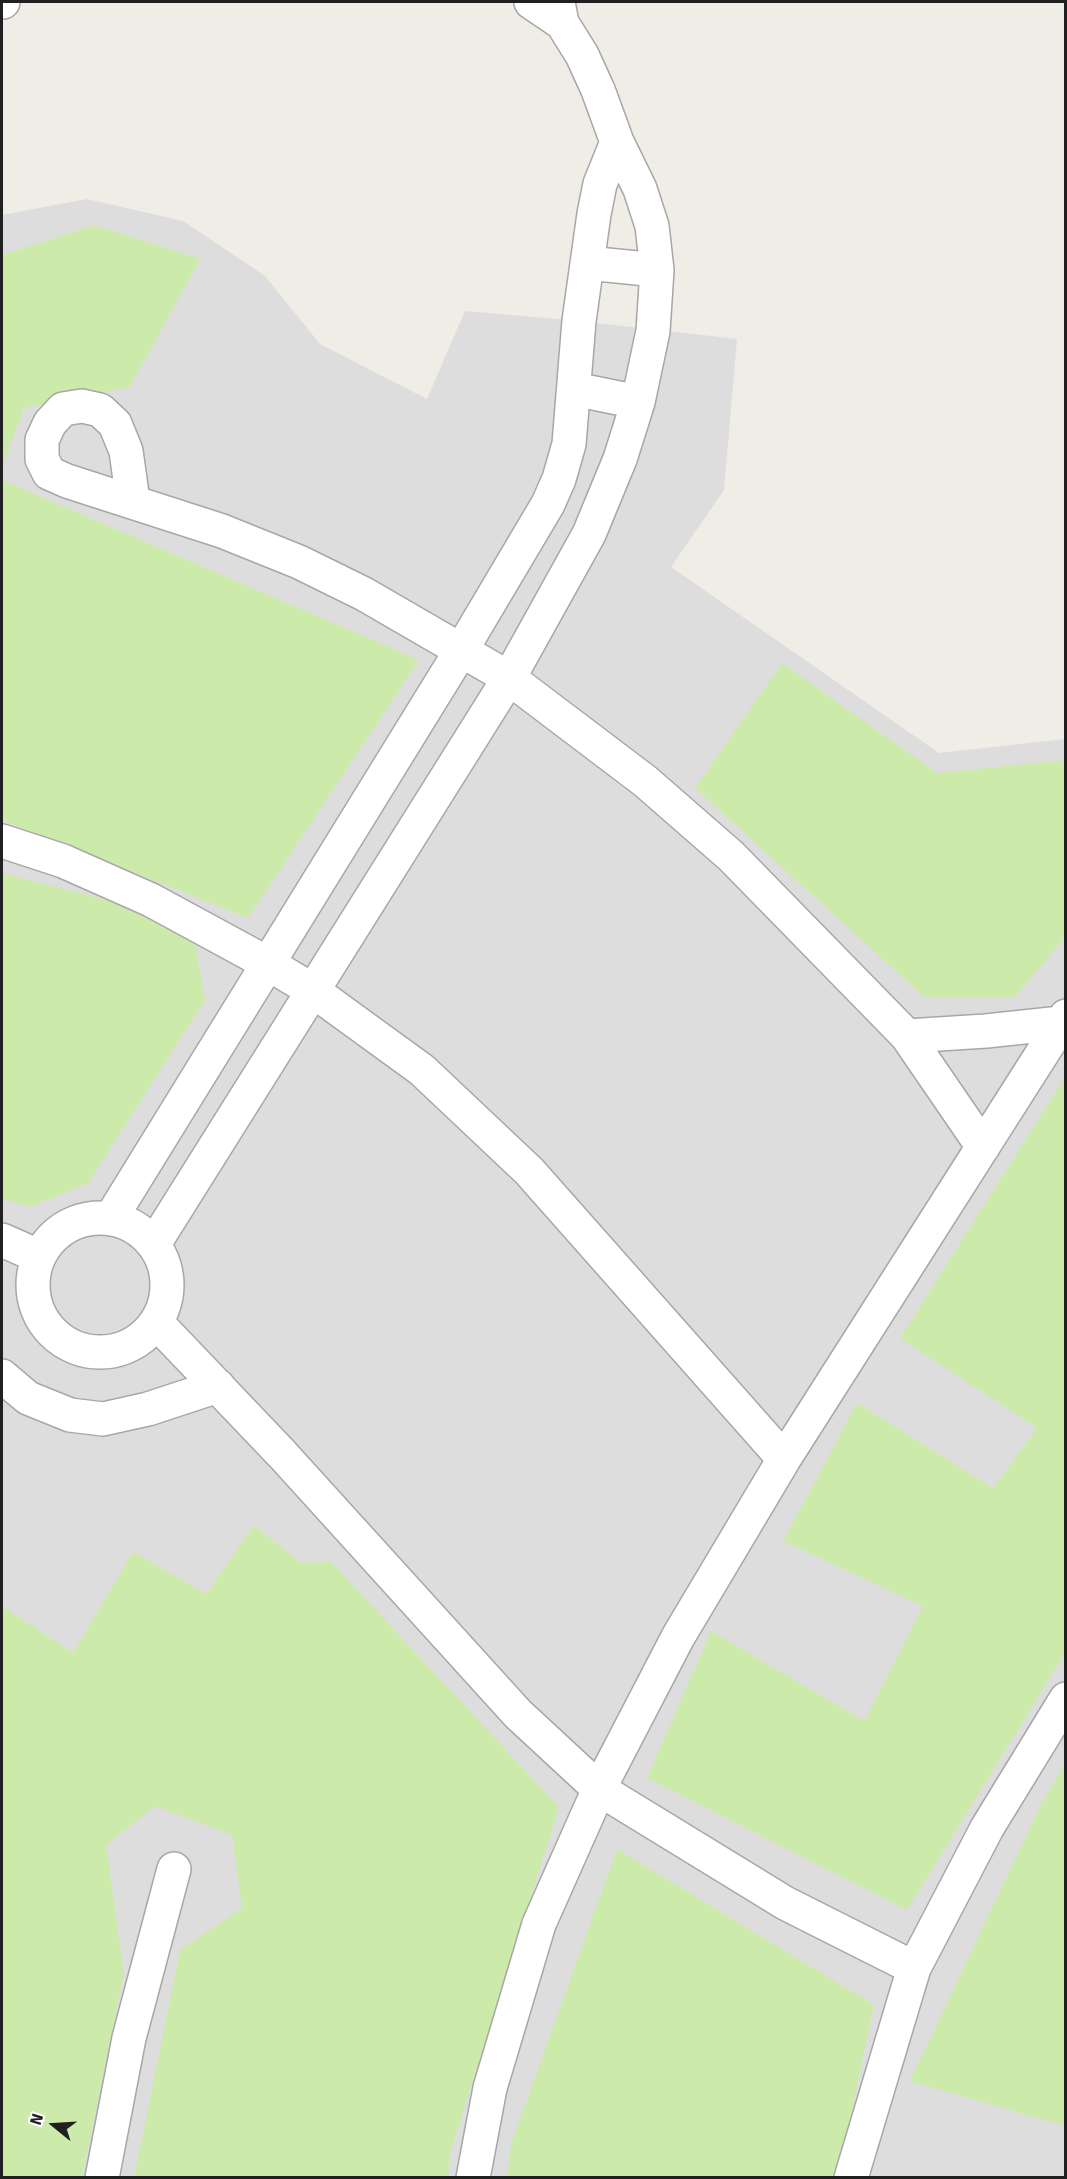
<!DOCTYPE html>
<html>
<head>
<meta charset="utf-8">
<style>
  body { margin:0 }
  #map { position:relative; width:1067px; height:2179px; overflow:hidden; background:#f0ede6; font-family:Signika,sans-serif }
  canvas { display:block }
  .frame { position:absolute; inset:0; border:3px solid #202020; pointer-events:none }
  .north { position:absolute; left:24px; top:2095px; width:60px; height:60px; -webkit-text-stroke:4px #fff; paint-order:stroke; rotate:288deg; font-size:16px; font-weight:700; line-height:24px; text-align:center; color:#202020 }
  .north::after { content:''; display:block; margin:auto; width:21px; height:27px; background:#202020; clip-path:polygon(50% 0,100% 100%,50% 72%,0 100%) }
</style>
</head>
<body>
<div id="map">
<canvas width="1067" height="2179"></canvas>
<div class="frame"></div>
<div class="north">N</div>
</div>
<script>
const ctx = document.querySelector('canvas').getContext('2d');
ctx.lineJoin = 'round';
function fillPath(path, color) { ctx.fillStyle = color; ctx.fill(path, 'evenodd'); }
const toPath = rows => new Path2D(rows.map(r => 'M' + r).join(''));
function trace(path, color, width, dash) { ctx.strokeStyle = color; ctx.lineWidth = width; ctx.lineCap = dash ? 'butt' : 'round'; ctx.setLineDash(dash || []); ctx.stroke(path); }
fillPath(toPath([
  [87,199,183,221,265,276,320,344,427,399,465,311,579,321,737,339,724,490,671,567,939,753,1065,739,1066,2177,2,2178,2,215]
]), '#dedddd');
fillPath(toPath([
  [95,225,200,259,130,387,24,408,2,467,2,255],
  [2,480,419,660,248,918,2,820],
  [782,663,937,773,1065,760,1065,937,1014,998,924,997,695,788],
  [2,873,191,922,205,1000,88,1183,30,1207,2,1199],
  [1065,1077,1065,1653,907,1910,647,1778,711,1631,864,1721,923,1606,783,1541,857,1403,993,1488,1037,1428,900,1338],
  [254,1525,301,1563,331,1562,559,1807,450,2153,448,2177,134,2177,180,1950,242,1908,232,1835,155,1806,106,1845,124,1973,82,2177,2,2177,2,1606,73,1653,133,1552,206,1594],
  [1065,1764,1065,2126,910,2081,1041,1804],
  [617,1849,874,2005,838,2177,507,2178,511,2144]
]), '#ccebab');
const minor = toPath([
  [2,2,3,2],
  [531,2,562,23],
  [587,263,657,270],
  [574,389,638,402],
  [133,501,126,451,115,424,100,410,82,406,63,409,50,423,42,440,42,459,49,473,67,481,222,531,299,562,364,594,509,678,645,781,731,856,907,1036,983,1147],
  [2,841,63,861,151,900,267,963,312,990,422,1070,529,1171,784,1459],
  [907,1036,986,1031,1061,1023],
  '33 1285a67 67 0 1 1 134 0a67 67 0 1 1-134 0Z',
  [111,1218,462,649,548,504,559,479,569,444,579,321,594,214,600,184,617,142],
  [2,1240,38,1256],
  [154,1244,509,678,589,534,620,459,638,402,653,331,657,270,652,226,640,189,617,142,598,90,582,55,562,23,558,2],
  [157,1323,282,1454,518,1714,599,1789,785,1903,914,1968],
  [2,1376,28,1398,70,1415,103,1419,148,1409,218,1386],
  [102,2178,129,2038,174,1869],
  [473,2178,490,2088,539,1924,599,1789,678,1637,784,1459,1066,1016],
  [851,2178,914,1968,987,1828,1066,1699]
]);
trace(minor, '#a7a7a7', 36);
trace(minor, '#fff', 33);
</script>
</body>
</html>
